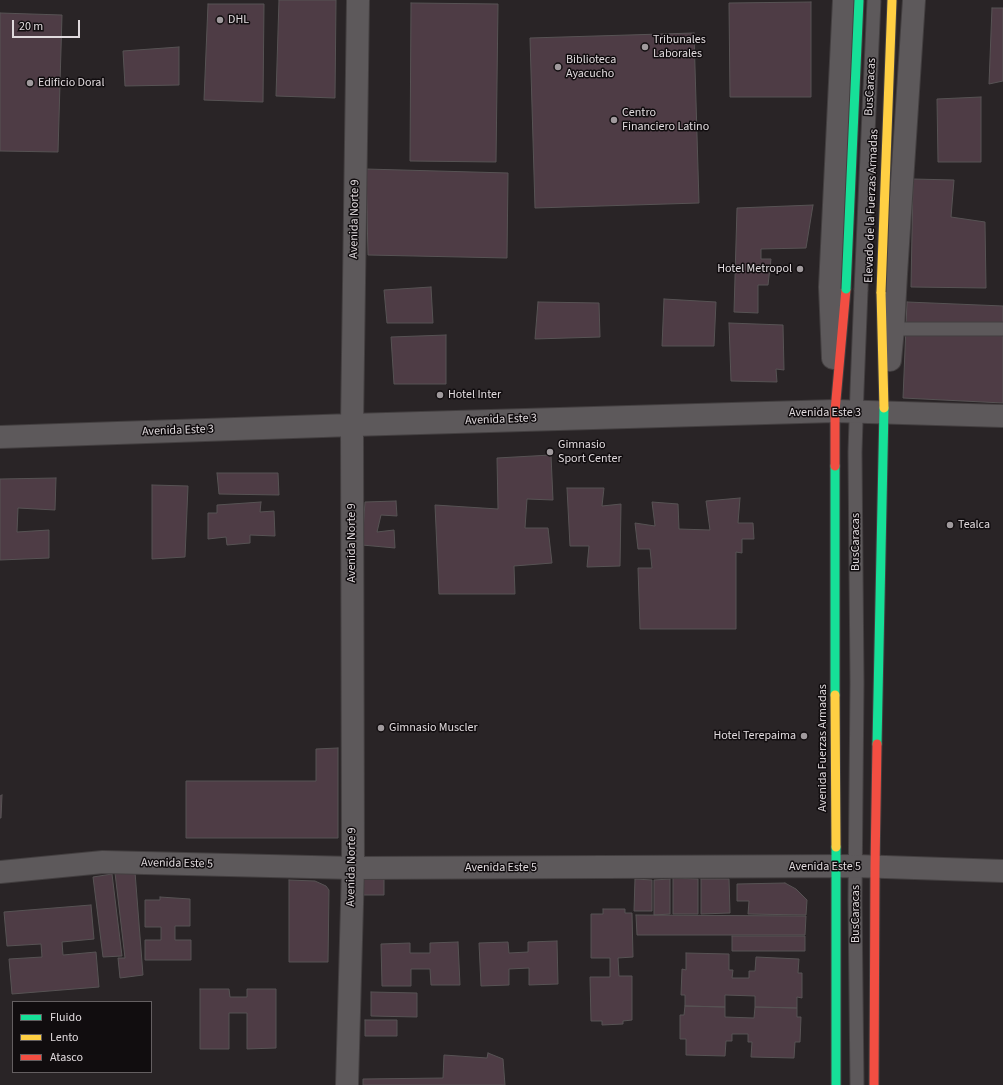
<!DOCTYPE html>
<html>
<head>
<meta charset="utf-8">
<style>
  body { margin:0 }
  #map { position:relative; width:1003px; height:1085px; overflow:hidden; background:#292426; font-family:"Source Sans 3",sans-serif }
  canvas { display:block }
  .legend { position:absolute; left:12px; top:1001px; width:140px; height:72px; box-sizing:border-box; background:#110d0f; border:1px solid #645f61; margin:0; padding:5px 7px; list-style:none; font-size:12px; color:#e0dadd }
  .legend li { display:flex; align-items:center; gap:8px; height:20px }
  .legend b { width:20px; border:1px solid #645f61 }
  .scale { position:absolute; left:12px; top:20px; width:68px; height:18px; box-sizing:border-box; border:2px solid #e0dadd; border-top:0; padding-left:5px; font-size:12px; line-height:14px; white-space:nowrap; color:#e0dadd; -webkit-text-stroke:3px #110d0f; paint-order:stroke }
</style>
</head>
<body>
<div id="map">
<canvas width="1003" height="1085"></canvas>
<ul class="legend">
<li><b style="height:5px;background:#16e098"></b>Fluido</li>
<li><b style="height:5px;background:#ffcf43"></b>Lento</li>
<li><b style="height:5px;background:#f24e42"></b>Atasco</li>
</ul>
<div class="scale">20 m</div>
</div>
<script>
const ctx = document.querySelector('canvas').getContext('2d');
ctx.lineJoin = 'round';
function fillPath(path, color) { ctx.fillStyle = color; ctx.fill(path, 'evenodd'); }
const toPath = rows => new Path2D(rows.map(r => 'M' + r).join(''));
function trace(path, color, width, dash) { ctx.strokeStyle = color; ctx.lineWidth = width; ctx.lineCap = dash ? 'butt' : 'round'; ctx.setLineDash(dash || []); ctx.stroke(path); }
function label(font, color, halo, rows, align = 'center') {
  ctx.font = font + ' "Source Sans 3",sans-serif'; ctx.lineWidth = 3; ctx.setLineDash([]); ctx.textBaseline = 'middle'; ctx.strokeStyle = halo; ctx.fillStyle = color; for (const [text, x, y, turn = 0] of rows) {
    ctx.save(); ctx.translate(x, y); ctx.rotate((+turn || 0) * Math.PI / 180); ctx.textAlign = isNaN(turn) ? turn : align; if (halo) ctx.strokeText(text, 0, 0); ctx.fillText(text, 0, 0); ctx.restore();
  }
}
const building = toPath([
  [279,0,336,0,335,98,276,96,279,0],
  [811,2,811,97,730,97,729,3,811,2],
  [411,3,498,4,496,162,410,161,411,3],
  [208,4,264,4,263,102,204,100,208,4],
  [992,8,1003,8,1003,81,989,84,992,8],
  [0,13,62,15,58,152,0,151,0,13],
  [694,33,699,203,535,208,530,38,694,33],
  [179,47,179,85,125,86,123,51,179,47],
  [981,97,981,162,938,162,937,99,981,97],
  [366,169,508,173,507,258,368,255,366,169],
  [913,179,954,180,951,217,985,222,986,288,911,287,913,179],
  [813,205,806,248,761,249,761,259,771,259,768,285,758,285,758,313,734,312,737,208,813,205],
  [431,287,433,323,387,323,384,290,431,287],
  [664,299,716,302,714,346,662,346,664,299],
  [538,302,599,303,600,337,535,339,538,302],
  [907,302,1003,306,1003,403,903,398,907,302],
  [729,323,783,325,784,370,776,369,777,382,731,381,729,323],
  [446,335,446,384,394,384,391,337,446,335],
  [551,455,553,500,527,499,525,528,548,528,552,563,514,566,515,594,439,594,435,505,498,509,497,458,551,455],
  [217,473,278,473,279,495,219,494,217,473],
  [56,478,55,510,18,508,17,532,49,530,49,558,0,560,0,479,56,478],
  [152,485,188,486,185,557,152,559,152,485],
  [567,488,604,488,602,506,621,504,620,566,587,567,589,546,570,546,567,488],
  [740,498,738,523,753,523,754,539,742,539,742,553,736,552,736,629,640,629,638,568,652,568,650,549,638,549,635,523,655,526,652,502,678,504,679,529,710,530,706,501,740,498],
  [396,501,397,516,381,515,377,532,394,530,395,548,362,545,365,502,396,501],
  [261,502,260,512,274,511,275,536,250,535,250,543,227,545,226,537,208,539,208,513,217,513,217,505,261,502],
  [338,748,338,838,186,838,186,781,316,781,316,749,338,748],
  [2,795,1,818,0,818,0,796,2,795],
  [135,872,143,975,120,978,118,958,125,958,115,873,135,872],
  [112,874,122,956,103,957,93,877,112,874],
  [362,877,384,877,384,895,362,895,362,877],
  [673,878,698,879,698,914,673,914,673,878],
  [635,879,652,880,652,911,634,911,635,879],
  [670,879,670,914,654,915,654,880,670,879],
  [701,879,729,879,730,913,701,914,701,879],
  [289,880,315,881,326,886,329,890,328,962,289,962,289,880],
  [785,883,796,889,807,900,806,915,748,914,749,901,737,901,737,884,785,883],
  [160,897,190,899,190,926,175,926,175,940,191,940,191,960,145,960,145,940,161,940,161,927,145,927,145,900,160,900,160,897],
  [91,905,94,939,62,942,63,955,96,952,99,987,12,994,9,959,42,957,41,944,7,946,4,912,91,905],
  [603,909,625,909,625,913,632,913,633,957,618,958,619,976,632,976,632,1020,623,1021,623,1024,602,1025,602,1021,591,1021,590,977,610,977,610,958,591,958,591,914,603,914,603,909],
  [636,915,806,916,805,935,637,935,636,915],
  [732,936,805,936,805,951,732,951,732,936],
  [557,941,558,984,529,985,529,968,509,969,509,985,481,986,479,943,508,942,509,953,528,952,528,942,557,941],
  [458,942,460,985,431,985,430,969,411,969,411,986,382,986,381,944,410,943,410,953,430,953,430,943,458,942],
  [686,953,729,954,729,970,733,970,732,978,749,978,749,971,755,971,756,957,799,959,798,973,802,973,802,998,797,997,797,1008,755,1007,755,996,725,995,725,1007,685,1006,685,995,681,995,682,969,686,970,686,953],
  [200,989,229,989,230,997,247,997,247,989,276,989,276,1048,247,1049,247,1013,229,1013,229,1049,200,1049,200,989],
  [371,992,417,993,417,1017,371,1016,371,992],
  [685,1006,725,1007,725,1017,754,1018,755,1007,797,1008,797,1017,801,1017,800,1042,795,1042,794,1058,751,1057,752,1042,748,1042,748,1034,732,1034,732,1041,726,1041,725,1056,686,1055,686,1039,680,1039,680,1015,684,1015,685,1006],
  [365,1020,397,1020,397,1036,365,1036,365,1020],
  [488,1053,503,1059,505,1085,363,1085,363,1079,443,1078,444,1055,487,1058,488,1053]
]);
fillPath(building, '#4e3c45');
trace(building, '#575354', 1);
const lane = toPath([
  [893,329,1003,329],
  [857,1085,855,900,857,683,855,452,857,390,861,290]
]);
const street = toPath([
  [833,358,830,287,844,0],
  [890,360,893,329,896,274,914,0],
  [0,437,352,425,835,411,1003,416],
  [0,872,103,862,353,868,856,866,1003,871],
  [347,1085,353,868,352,425,358,0]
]);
const fast = toPath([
  [835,466,835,695],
  [877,744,884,408],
  [836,847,836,1085]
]);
const slow = toPath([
  [881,292,884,408],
  [835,695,836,847]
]);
const jam = toPath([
  [835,466,835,411,846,289],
  [874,1085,875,867,877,744]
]);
trace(lane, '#433f40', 15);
trace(street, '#433f40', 24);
trace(fast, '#433f40', 11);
trace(slow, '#433f40', 11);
trace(jam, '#433f40', 11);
trace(lane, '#5d595b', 13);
trace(street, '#5d595b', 22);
trace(fast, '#16e098', 9);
trace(slow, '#ffcf43', 9);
trace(jam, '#f24e42', 9);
const laneBridge = toPath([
  [861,290,874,0]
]);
const fastBridge = toPath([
  [846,289,859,0]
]);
const slowBridge = toPath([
  [881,292,892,0]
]);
trace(laneBridge, '#433f40', 15, []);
trace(fastBridge, '#433f40', 11, []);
trace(slowBridge, '#433f40', 11, []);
trace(laneBridge, '#5d595b', 13);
trace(fastBridge, '#16e098', 9);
trace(slowBridge, '#ffcf43', 9);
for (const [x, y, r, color] of [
  [220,20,4,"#a09a9d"],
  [645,47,4,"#a09a9d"],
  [558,67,4,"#a09a9d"],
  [30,83,4,"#a09a9d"],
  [614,120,4,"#a09a9d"],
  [800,269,4,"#a09a9d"],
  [440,395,4,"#a09a9d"],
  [550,452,4,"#a09a9d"],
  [950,525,4,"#a09a9d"],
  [381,728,4,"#a09a9d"],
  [804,736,4,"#a09a9d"]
]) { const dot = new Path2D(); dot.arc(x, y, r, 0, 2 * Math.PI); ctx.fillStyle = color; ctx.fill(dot); trace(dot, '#110d0f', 1.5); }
label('12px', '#e0dadd', '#110d0f', [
  ["DHL",228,20],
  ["Tribunales",653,40],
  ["Laborales",653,54],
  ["Biblioteca",566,60],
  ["Ayacucho",566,74],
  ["Edificio Doral",38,83],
  ["Centro",622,113],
  ["Financiero Latino",622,127],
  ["Hotel Metropol",792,269,"right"],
  ["Hotel Inter",448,395],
  ["Gimnasio",558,445],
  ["Sport Center",558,459],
  ["Tealca",958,525],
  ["Gimnasio Muscler",389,728],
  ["Hotel Terepaima",796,736,"right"]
], 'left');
label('12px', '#e0dadd', '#110d0f', [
  ["BusCaracas",871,87,-87],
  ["Elevado de la Fuerzas Armadas",872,206,-88],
  ["Avenida Norte 9",355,219,-89],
  ["Avenida Este 3",825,413],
  ["Avenida Este 3",501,420,-2],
  ["Avenida Este 3",178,431,-2],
  ["BusCaracas",856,542,-90],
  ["Avenida Norte 9",352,543,-90],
  ["Avenida Fuerzas Armadas",823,748,-90],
  ["Avenida Este 5",177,864,1],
  ["Avenida Norte 9",352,867,-89],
  ["Avenida Este 5",825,867],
  ["Avenida Este 5",501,868],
  ["BusCaracas",856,914,-90]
]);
</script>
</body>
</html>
